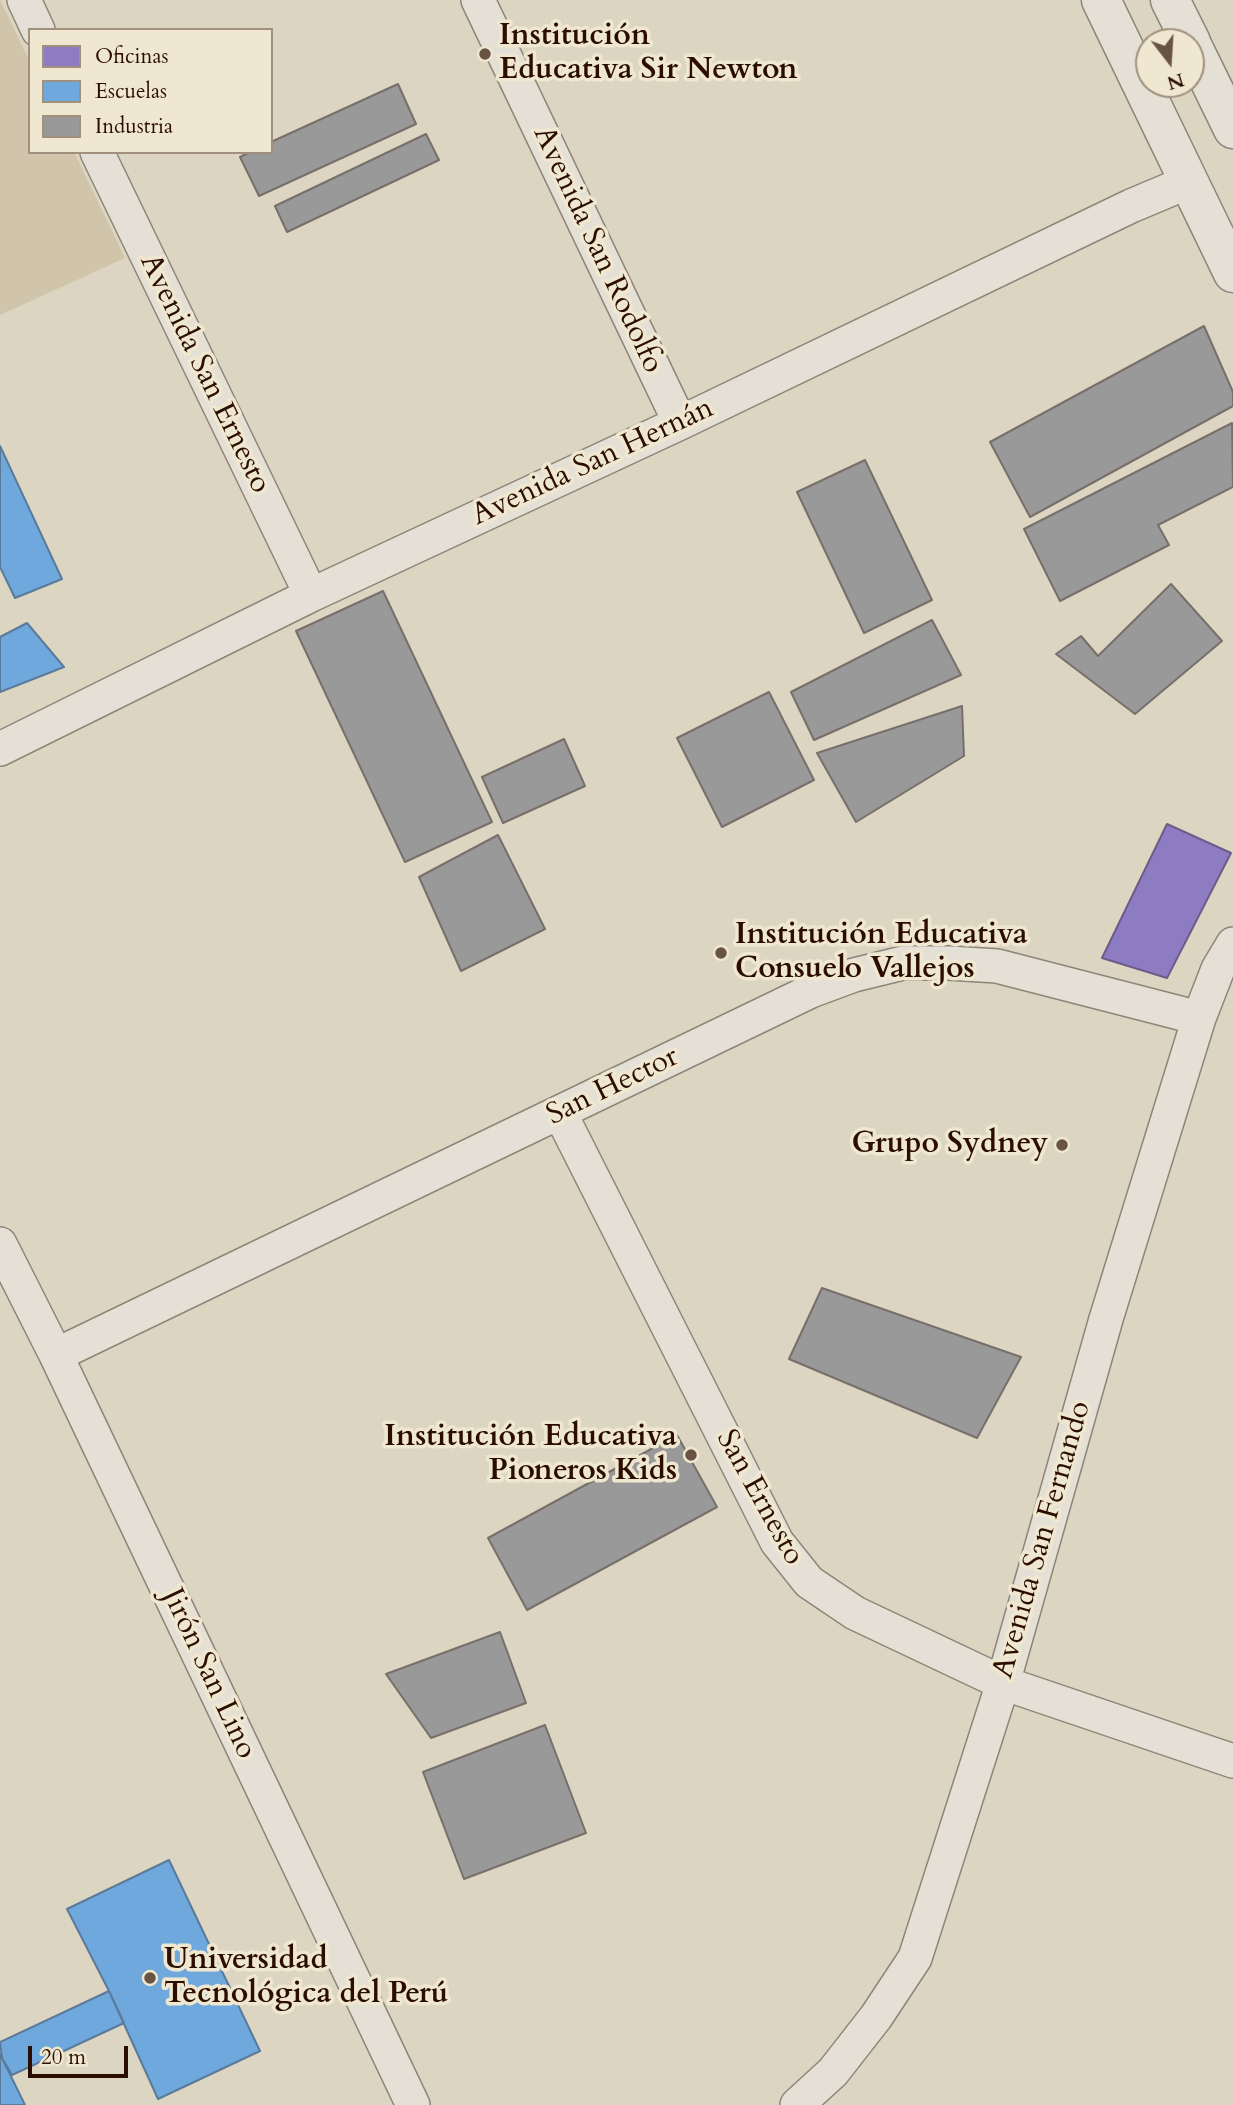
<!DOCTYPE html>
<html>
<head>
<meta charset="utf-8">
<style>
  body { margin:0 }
  #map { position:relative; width:1233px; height:2105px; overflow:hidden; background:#dcd5c1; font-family:Cardo,serif }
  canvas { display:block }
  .legend { position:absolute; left:28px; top:28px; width:245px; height:126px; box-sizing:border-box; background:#efe7d0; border:2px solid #a1907d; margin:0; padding:9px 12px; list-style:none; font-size:21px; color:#2b0e00 }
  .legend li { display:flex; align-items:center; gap:14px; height:35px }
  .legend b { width:35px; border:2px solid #a1907d }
  .north { position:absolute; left:1135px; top:28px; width:70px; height:70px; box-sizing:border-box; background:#efe7d0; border:2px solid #a1907d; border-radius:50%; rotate:163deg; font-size:19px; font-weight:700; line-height:28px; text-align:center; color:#2b0e00 }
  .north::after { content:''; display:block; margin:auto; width:24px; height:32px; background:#695444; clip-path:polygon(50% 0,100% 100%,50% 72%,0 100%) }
  .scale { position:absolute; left:28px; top:2046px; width:100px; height:32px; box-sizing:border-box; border:4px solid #2b0e00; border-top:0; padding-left:9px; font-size:21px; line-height:24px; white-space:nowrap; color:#2b0e00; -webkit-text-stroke:5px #efe7d0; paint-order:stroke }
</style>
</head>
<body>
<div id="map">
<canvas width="1233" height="2105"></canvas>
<ul class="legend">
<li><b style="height:19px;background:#8e7cc3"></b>Oficinas</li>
<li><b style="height:19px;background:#6fa8dc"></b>Escuelas</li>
<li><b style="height:19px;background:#999"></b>Industria</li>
</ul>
<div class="north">N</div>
<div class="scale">20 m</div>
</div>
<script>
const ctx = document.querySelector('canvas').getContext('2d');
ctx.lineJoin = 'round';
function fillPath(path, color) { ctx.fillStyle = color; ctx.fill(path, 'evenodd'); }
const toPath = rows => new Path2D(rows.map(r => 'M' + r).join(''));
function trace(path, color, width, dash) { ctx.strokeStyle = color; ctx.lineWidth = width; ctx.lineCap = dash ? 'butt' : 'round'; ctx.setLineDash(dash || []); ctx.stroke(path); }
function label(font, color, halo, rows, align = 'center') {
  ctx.font = font + ' Cardo,serif'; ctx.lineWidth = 7; ctx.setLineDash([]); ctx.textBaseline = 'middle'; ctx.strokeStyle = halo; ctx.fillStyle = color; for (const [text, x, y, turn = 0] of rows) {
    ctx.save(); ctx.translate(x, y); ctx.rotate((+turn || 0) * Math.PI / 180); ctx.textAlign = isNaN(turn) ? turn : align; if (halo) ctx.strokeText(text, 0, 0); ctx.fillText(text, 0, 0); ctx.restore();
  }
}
fillPath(toPath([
  [0,0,30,62,30,152,74,152,125,258,0,315]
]), '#d0c4aa');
const offices = toPath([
  [1167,824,1231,853,1167,978,1102,958,1167,824]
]);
fillPath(offices, '#8e7cc3');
trace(offices, '#705b88', 2);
const schools = toPath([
  [0,446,62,579,15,598,0,567,0,446],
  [27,623,64,667,0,692,0,637,27,623],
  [169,1860,260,2051,158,2099,109,1991,67,1909,169,1860],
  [109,1991,124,2023,12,2075,2,2058,0,2042,109,1991],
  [0,2054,2,2058,25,2105,0,2105,0,2054]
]);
fillPath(schools, '#6fa8dc');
trace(schools, '#5b7a9a', 2);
const industry = toPath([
  [398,84,416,124,259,196,240,157,250,152,271,152,271,142,398,84],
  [426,134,439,160,287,232,275,206,426,134],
  [1204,326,1233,392,1233,406,1030,517,990,442,1204,326],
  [1232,423,1233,487,1158,525,1169,545,1060,601,1024,529,1232,423],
  [865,460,932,600,864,633,797,492,865,460],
  [1171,584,1222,641,1135,714,1056,654,1081,636,1098,656,1171,584],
  [383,591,492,822,405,862,296,631,383,591],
  [932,620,961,675,814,740,791,692,932,620],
  [769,692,814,780,722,827,677,738,769,692],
  [962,706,964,756,856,822,817,753,962,706],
  [564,739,585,786,503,823,482,777,564,739],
  [498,835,545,929,461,971,419,877,498,835],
  [822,1288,1021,1357,977,1438,789,1359,822,1288],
  [677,1435,717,1507,527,1610,488,1538,677,1435],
  [500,1632,526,1703,431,1738,386,1674,500,1632],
  [545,1725,586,1833,464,1879,423,1772,545,1725]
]);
fillPath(industry, '#999');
trace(industry, '#786f6b', 2);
const minor = toPath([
  [24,0,38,30],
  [478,0,680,423],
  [97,152,311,595],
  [0,749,311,595,680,423,1131,206,1188,182],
  [560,1113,777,1542,809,1582,855,1613,1003,1683,1233,1761],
  [0,1244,56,1355,413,2105],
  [56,1355,811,991,854,975,903,963,949,963,997,966,1199,1018],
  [797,2105,833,2072,876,2017,915,1958,1003,1683,1106,1319,1199,1018,1218,969,1233,944]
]);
const tertiary = toPath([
  [1101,0,1233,273],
  [1170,0,1191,42],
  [1191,43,1233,129]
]);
trace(minor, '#8d8578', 36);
trace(tertiary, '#8d8578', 41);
trace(minor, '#e4e0d6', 33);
trace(tertiary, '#e4e0d6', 38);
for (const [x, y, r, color] of [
  [485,54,7,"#695444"],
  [721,953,7,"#695444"],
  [1062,1145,7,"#695444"],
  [691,1455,7,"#695444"],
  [150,1978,7,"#695444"]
]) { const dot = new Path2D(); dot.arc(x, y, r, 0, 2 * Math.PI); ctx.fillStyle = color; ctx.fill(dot); trace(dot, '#efe7d0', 2.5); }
label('bold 30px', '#2b0e00', '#efe7d0', [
  ["Institución",499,37],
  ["Educativa Sir Newton",499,71],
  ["Institución Educativa",735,936],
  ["Consuelo Vallejos",735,970],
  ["Grupo Sydney",1048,1145,"right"],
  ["Institución Educativa",677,1438,"right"],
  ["Pioneros Kids",677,1472,"right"],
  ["Universidad",164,1961],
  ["Tecnológica del Perú",164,1995]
], 'left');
label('30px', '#2b0e00', '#efe7d0', [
  ["Avenida San Rodolfo",597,250,65],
  ["Avenida San Ernesto",204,374,64],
  ["Avenida San Hernán",593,463,-25],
  ["San Hector",613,1087,-26],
  ["San Ernesto",759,1498,61],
  ["Avenida San Fernando",1043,1540,-74],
  ["Jirón San Lino",208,1674,65]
]);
</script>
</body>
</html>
